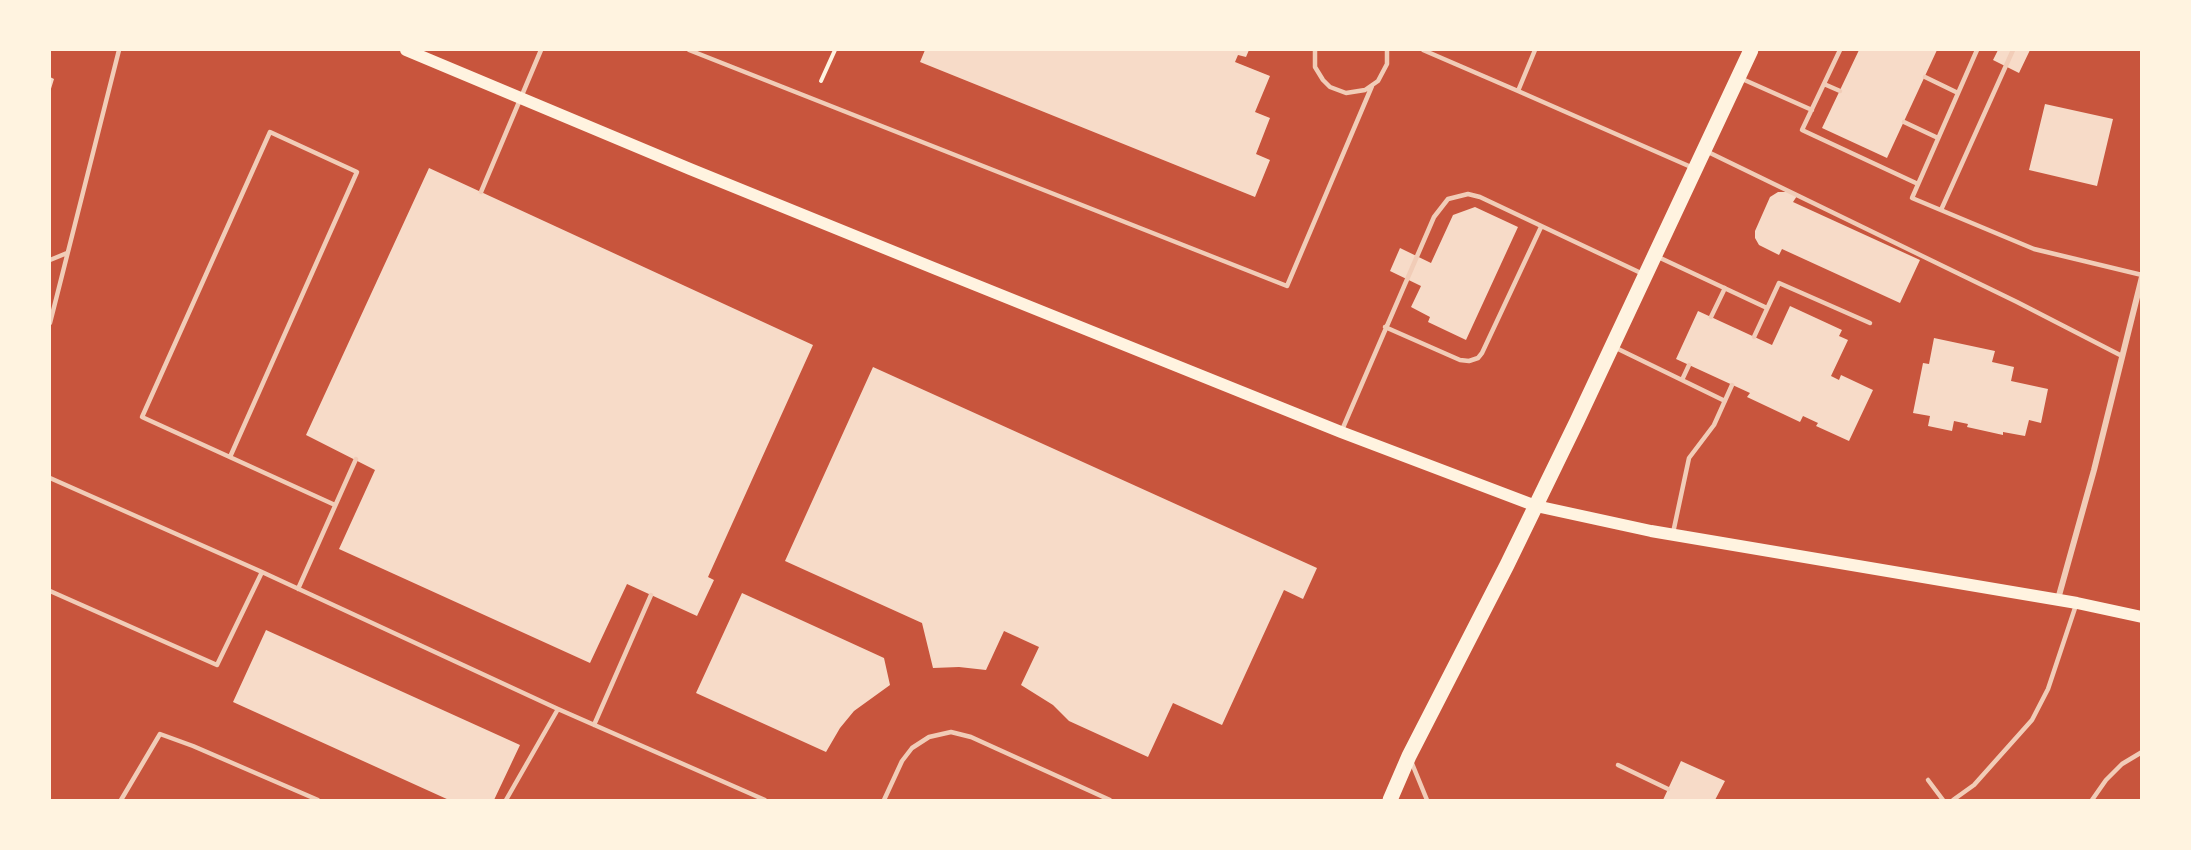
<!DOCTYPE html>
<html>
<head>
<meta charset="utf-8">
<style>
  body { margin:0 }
  #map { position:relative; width:2191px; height:850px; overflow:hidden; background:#c8553d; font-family:Quicksand,sans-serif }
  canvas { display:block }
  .frame { position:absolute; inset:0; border:51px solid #fff3e0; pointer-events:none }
</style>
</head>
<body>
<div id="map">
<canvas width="2191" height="850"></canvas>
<div class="frame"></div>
</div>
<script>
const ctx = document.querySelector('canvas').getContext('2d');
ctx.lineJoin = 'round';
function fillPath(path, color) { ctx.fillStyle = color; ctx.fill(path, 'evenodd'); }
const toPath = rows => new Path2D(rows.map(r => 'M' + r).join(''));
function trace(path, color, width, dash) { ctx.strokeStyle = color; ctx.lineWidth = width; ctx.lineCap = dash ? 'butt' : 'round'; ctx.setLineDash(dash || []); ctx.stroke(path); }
fillPath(toPath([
  [925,50,1249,50,1246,57,1238,55,1235,62,1270,76,1255,112,1270,118,1256,154,1270,160,1255,197,920,62],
  [1859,50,1937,50,1887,158,1822,128],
  [1998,50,2030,50,2019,73,1993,60],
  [50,77,54,79,50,92],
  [2045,104,2113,119,2097,186,2029,170],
  [429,168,813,345,708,577,714,580,697,616,627,584,590,663,339,549,375,470,306,435],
  [1778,192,1787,192,1797,196,1793,202,1920,260,1900,303,1782,249,1779,255,1759,245,1755,238,1755,231,1770,197],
  [1475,207,1518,227,1466,340,1428,322,1430,317,1411,307,1421,286,1390,271,1400,248,1431,263,1453,215],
  [1790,306,1842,330,1839,336,1848,340,1831,376,1839,380,1841,375,1873,390,1849,441,1816,426,1818,423,1803,416,1800,422,1747,397,1750,393,1676,359,1698,311,1772,345],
  [1934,338,1995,351,1992,362,2014,367,2011,381,2048,389,2041,423,2029,420,2025,436,2003,432,2003,435,1967,427,1968,424,1954,421,1952,431,1928,426,1930,416,1913,413,1923,363,1929,364],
  [873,367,1317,568,1303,599,1284,590,1222,725,1173,703,1148,757,1069,721,1053,705,1021,685,1039,647,1004,631,986,670,959,667,933,668,922,623,785,561],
  [742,593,884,658,890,685,854,711,840,728,826,752,696,693],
  [266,630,520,745,494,800,449,800,233,702],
  [1681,761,1725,781,1715,800,1663,800]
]), '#f7dbc8');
trace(toPath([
  [821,81,835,50]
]), '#fff3e0', 4);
trace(toPath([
  [689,50,1287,286,1372,86],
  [1315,50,1315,67,1323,80,1330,87,1346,93,1365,90,1378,81,1387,64,1387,50],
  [1423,50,1518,91,1535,50],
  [1840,50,1802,130,1918,184],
  [1977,50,1912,198,2034,249,2142,275],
  [1925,77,1958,93],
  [1740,78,1812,110],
  [1824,84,1840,91],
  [1518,91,1691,167],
  [1904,122,1938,138],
  [1706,151,2017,302,2122,356],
  [481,192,541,50],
  [1941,210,2013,50],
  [1656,256,1767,308],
  [50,260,67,253],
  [1711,317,1725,288],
  [50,323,119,50],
  [1385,327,1460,360,1469,361,1478,358,1482,353,1541,227],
  [1754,337,1779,283,1870,323],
  [1614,347,1725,401],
  [1682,380,1689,365],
  [1342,430,1434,217,1448,199,1468,194,1480,197,1643,274],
  [230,457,357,172,270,132,142,417,335,505],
  [50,478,262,572,558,709,765,800],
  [1673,533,1689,458,1714,425,1732,385],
  [298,589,356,459],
  [50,591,217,665,262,572],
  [594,725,651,595],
  [1411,761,1427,800],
  [1618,765,1668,789],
  [1928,780,1943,800],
  [121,800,160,734,193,746,318,800],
  [506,800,558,709],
  [884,800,902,761,912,748,929,737,951,732,971,737,1110,800],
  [1953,800,1974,785,2032,720,2048,689,2076,605],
  [2092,800,2106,780,2122,764,2142,752]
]), '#f1ccb7', 4.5);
trace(toPath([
  [2058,599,2094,470,2142,277]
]), '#f1ccb7', 6);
trace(toPath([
  [406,50,690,169,936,269,1341,432,1536,506,1651,531,2077,603,2142,617]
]), '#fff3e0', 12);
trace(toPath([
  [1390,800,1409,756,1507,565,1577,421,1751,50]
]), '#fff3e0', 15);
</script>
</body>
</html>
